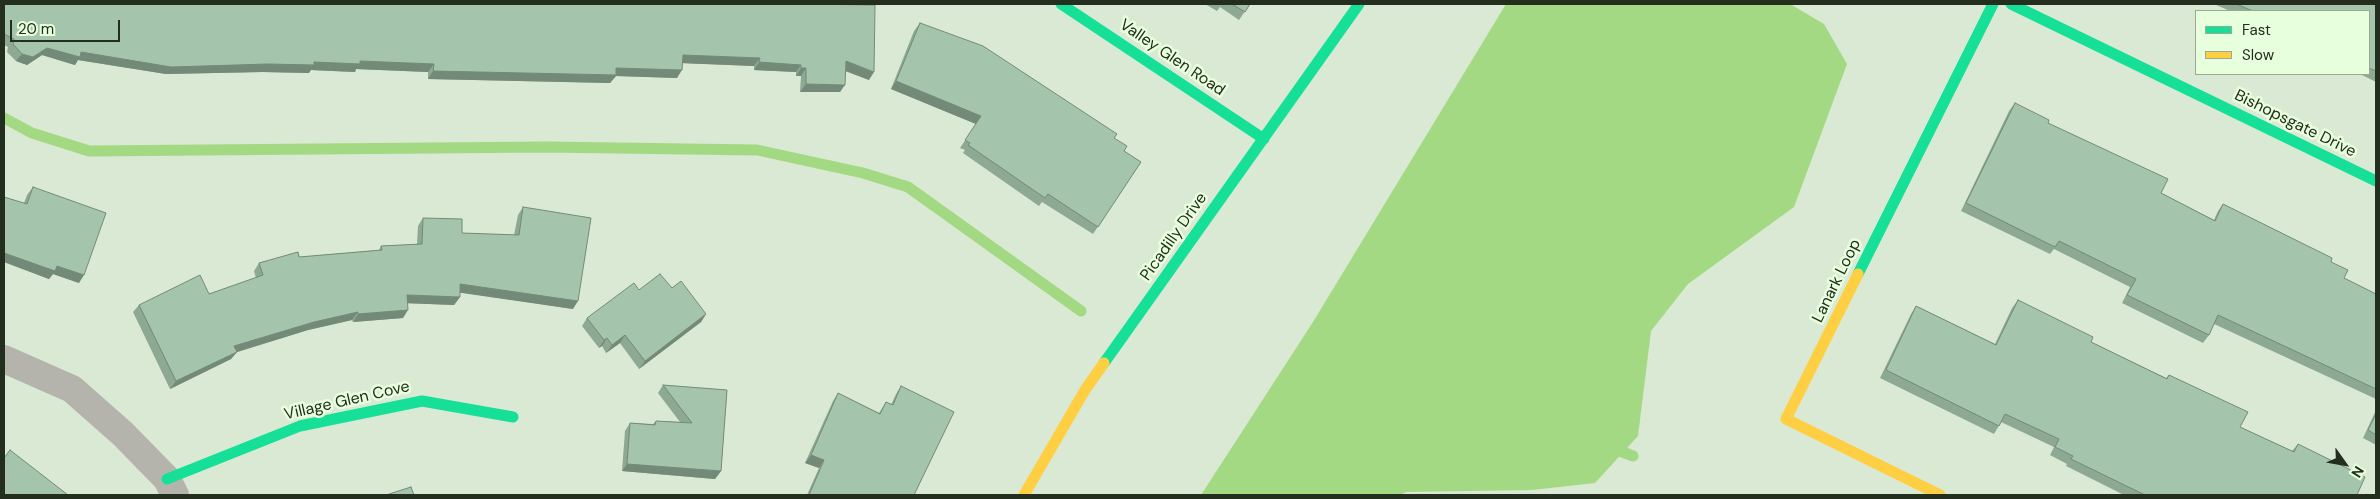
<!DOCTYPE html>
<html>
<head>
<meta charset="utf-8">
<style>
  body { margin:0 }
  #map { position:relative; width:2380px; height:499px; overflow:hidden; background:#dae9d3; font-family:"DM Sans",sans-serif }
  canvas { display:block }
  .frame { position:absolute; inset:0; border:5px solid #232e1e; pointer-events:none }
  .legend { position:absolute; left:2195px; top:10px; width:175px; height:65px; box-sizing:border-box; background:#e8ffdd; border:1px solid #99ab91; margin:0; padding:6px 9px; list-style:none; font-size:15px; color:#232e1e }
  .legend li { display:flex; align-items:center; gap:10px; height:25px }
  .legend b { width:25px; border:1px solid #99ab91 }
  .north { position:absolute; left:2320px; top:439px; width:50px; height:50px; -webkit-text-stroke:4px #e8ffdd; paint-order:stroke; rotate:122deg; font-size:14px; font-weight:700; line-height:20px; text-align:center; color:#232e1e }
  .north::after { content:''; display:block; margin:auto; width:18px; height:22px; background:#232e1e; clip-path:polygon(50% 0,100% 100%,50% 72%,0 100%) }
  .scale { position:absolute; left:10px; top:20px; width:110px; height:22px; box-sizing:border-box; border:2px solid #232e1e; border-top:0; padding-left:6px; font-size:15px; line-height:18px; white-space:nowrap; color:#232e1e; -webkit-text-stroke:4px #e8ffdd; paint-order:stroke }
</style>
</head>
<body>
<div id="map">
<canvas width="2380" height="499"></canvas>
<div class="frame"></div>
<ul class="legend">
<li><b style="height:6px;background:#16e098"></b>Fast</li>
<li><b style="height:6px;background:#ffcf43"></b>Slow</li>
</ul>
<div class="north">N</div>
<div class="scale">20 m</div>
</div>
<script>
const ctx = document.querySelector('canvas').getContext('2d');
ctx.lineJoin = 'round';
function fillPath(path, color) { ctx.fillStyle = color; ctx.fill(path, 'evenodd'); }
const toPath = rows => new Path2D(rows.map(r => 'M' + r).join(''));
function trace(path, color, width, dash) { ctx.strokeStyle = color; ctx.lineWidth = width; ctx.lineCap = dash ? 'butt' : 'round'; ctx.setLineDash(dash || []); ctx.stroke(path); }
function label(font, color, halo, rows, align = 'center') {
  ctx.font = font + ' "DM Sans",sans-serif'; ctx.lineWidth = 5; ctx.setLineDash([]); ctx.textBaseline = 'middle'; ctx.strokeStyle = halo; ctx.fillStyle = color; for (const [text, x, y, turn = 0] of rows) {
    ctx.save(); ctx.translate(x, y); ctx.rotate((+turn || 0) * Math.PI / 180); ctx.textAlign = isNaN(turn) ? turn : align; if (halo) ctx.strokeText(text, 0, 0); ctx.fillText(text, 0, 0); ctx.restore();
  }
}
fillPath(toPath([
  [1506,4,1790,4,1824,24,1847,64,1794,207,1688,284,1651,331,1638,436,1595,483,1532,490,1406,492,1400,495,1201,495,1313,322]
]), '#a3d983');
trace(toPath([
  [4,118,32,133,89,151,546,147,757,150,863,173,908,187,1081,311],
  [1609,447,1633,456]
]), '#a3d983', 11);
trace(toPath([
  [4,359,72,389,123,434,167,479,175,495]
]), '#b5b4ac', 28);
trace(toPath([
  [1061,4,1264,139],
  [2011,4,2376,181],
  [1858,274,1993,4],
  [1104,363,1359,4],
  [167,479,300,426,422,401,513,417]
]), '#16e098', 11);
trace(toPath([
  [1858,274,1786,419,1940,495],
  [1024,495,1085,390,1104,363]
]), '#ffcf43', 11);
fillPath(toPath([
  [4,4,806,4,869,80,846,71,840,92,800,92,801,76,796,76,796,72,754,70,754,66,683,63,677,78,616,76,610,83,428,79,428,72,356,69,355,72,311,70,309,73,263,72,166,74,78,60,75,65,42,55,27,65,16,61,7,52,8,47,4,45],
  [1205,4,1250,4,1239,20,1220,7,1217,11],
  [2214,4,2376,4,2376,82,2360,74,2369,74,2369,11,2230,11],
  [920,23,1114,138,1124,151,1141,162,1093,234,1042,202,1039,206,963,153,965,150,960,148,976,124,891,89,914,31],
  [2015,103,2161,193,2214,220,2218,211,2223,204,2331,262,2344,278,2376,294,2376,399,2214,324,2209,335,2203,343,2122,303,2130,287,2054,249,2050,254,1961,211,2009,111],
  [33,187,79,283,53,274,49,279,4,262,4,197,24,203,27,195],
  [523,207,573,309,460,292,460,297,454,305,407,303,403,318,353,322,352,320,308,330,237,352,231,359,170,389,133,312,139,305,209,294,256,278,254,271,259,263,299,257,379,250,381,246,417,244,418,226,423,218,462,233,514,235,518,215],
  [672,288,706,314,701,322,639,369,620,343,606,353,602,346,599,348,582,326,587,318,639,290],
  [2018,300,2091,342,2166,378,2169,375,2240,427,2292,451,2298,444,2357,495,2124,495,2066,466,2067,464,2050,455,2054,447,2001,422,1994,434,1880,378,1911,314,1916,306,1995,344,2012,308],
  [663,385,727,390,721,471,715,479,622,471,625,431,630,423,653,424,656,421,680,422,658,393],
  [901,386,914,495,807,495,819,468,805,463,833,401,838,393,879,413,886,402,891,405,896,394],
  [2376,410,2376,445,2363,438]
]), '#8da994');
fillPath(toPath([
  [47,48,81,52,314,62,360,61,434,64,428,72,356,69,355,72,311,70,309,73,263,72,166,74,78,60,75,65,42,55,27,65,16,61,22,54],
  [683,55,760,58,754,66,678,63],
  [846,61,874,72,869,80,840,69],
  [759,62,801,65,796,72,754,70],
  [616,68,682,70,677,78,616,76,610,83,428,79,433,71],
  [801,68,806,68,801,76,796,76],
  [896,81,981,116,976,124,891,89],
  [806,84,845,85,840,92,800,92],
  [4,253,57,266,84,275,79,283,53,274,49,279,4,262],
  [460,284,578,301,573,309,455,292],
  [407,295,460,297,454,305,401,303],
  [408,310,403,318,353,322,358,314],
  [358,312,352,320,308,330,237,352,231,359,170,389,176,381,234,346,314,322],
  [706,314,701,322,639,369,645,361],
  [625,335,620,343,606,353,612,345],
  [607,338,602,346,599,348,604,340],
  [811,455,824,460,819,468,805,463],
  [627,464,721,471,715,479,622,471]
]), '#738a78');
const building = toPath([
  [4,4,806,4,875,5,874,72,846,61,845,85,806,84,806,68,801,68,801,65,759,62,760,58,683,55,682,70,616,68,616,75,433,71,434,64,360,61,360,64,314,62,314,65,268,64,171,67,81,52,80,57,47,48,33,57,22,54,13,44,14,39,4,34,4,4],
  [1232,4,1250,4,1245,12,1232,4],
  [2236,4,2376,4,2376,71,2369,68,2369,11,2263,11,2261,10,2261,11,2253,11,2236,4],
  [920,23,983,46,1117,134,1114,138,1127,146,1124,151,1141,162,1098,227,1048,194,1045,198,968,145,970,143,965,140,981,116,896,81,920,23],
  [2015,103,2049,120,2048,123,2168,179,2161,193,2215,221,2223,204,2332,258,2331,262,2348,270,2344,278,2376,294,2376,389,2218,315,2209,335,2127,295,2136,279,2059,241,2055,247,1966,203,2015,103],
  [33,187,106,213,84,275,57,266,55,271,4,253,4,197,27,204,33,187],
  [523,207,591,218,578,301,460,284,460,297,407,295,408,310,358,314,358,312,314,322,234,346,237,352,176,381,139,305,200,275,209,294,263,275,259,263,298,252,299,257,382,250,381,246,422,244,423,218,462,219,462,233,519,235,523,207],
  [660,274,672,288,681,281,706,314,645,361,625,335,612,345,607,338,604,340,587,318,634,283,639,290,660,274],
  [2018,300,2093,337,2091,342,2167,379,2169,375,2248,412,2240,427,2294,452,2298,444,2365,477,2357,495,2145,495,2071,459,2073,456,2055,447,2059,439,2005,414,1999,426,1886,370,1916,306,1996,345,2018,300],
  [663,385,727,390,721,471,627,464,630,423,655,425,656,421,692,423,663,385],
  [901,386,954,412,914,495,809,495,824,460,811,455,838,393,880,414,886,402,893,405,901,386],
  [2376,414,2376,435,2368,430,2376,414],
  [10,450,68,495,4,495,4,458,10,450],
  [411,487,414,495,386,495,411,487]
]);
fillPath(building, '#a4c5ac');
trace(building, '#738a78', 1);
label('16px', '#232e1e', '#e8ffdd', [
  ["Valley Glen Road",1172,58,34],
  ["Bishopsgate Drive",2295,124,26],
  ["Picadilly Drive",1174,237,-55],
  ["Lanark Loop",1837,281,-64],
  ["Village Glen Cove",347,401,-13]
]);
</script>
</body>
</html>
